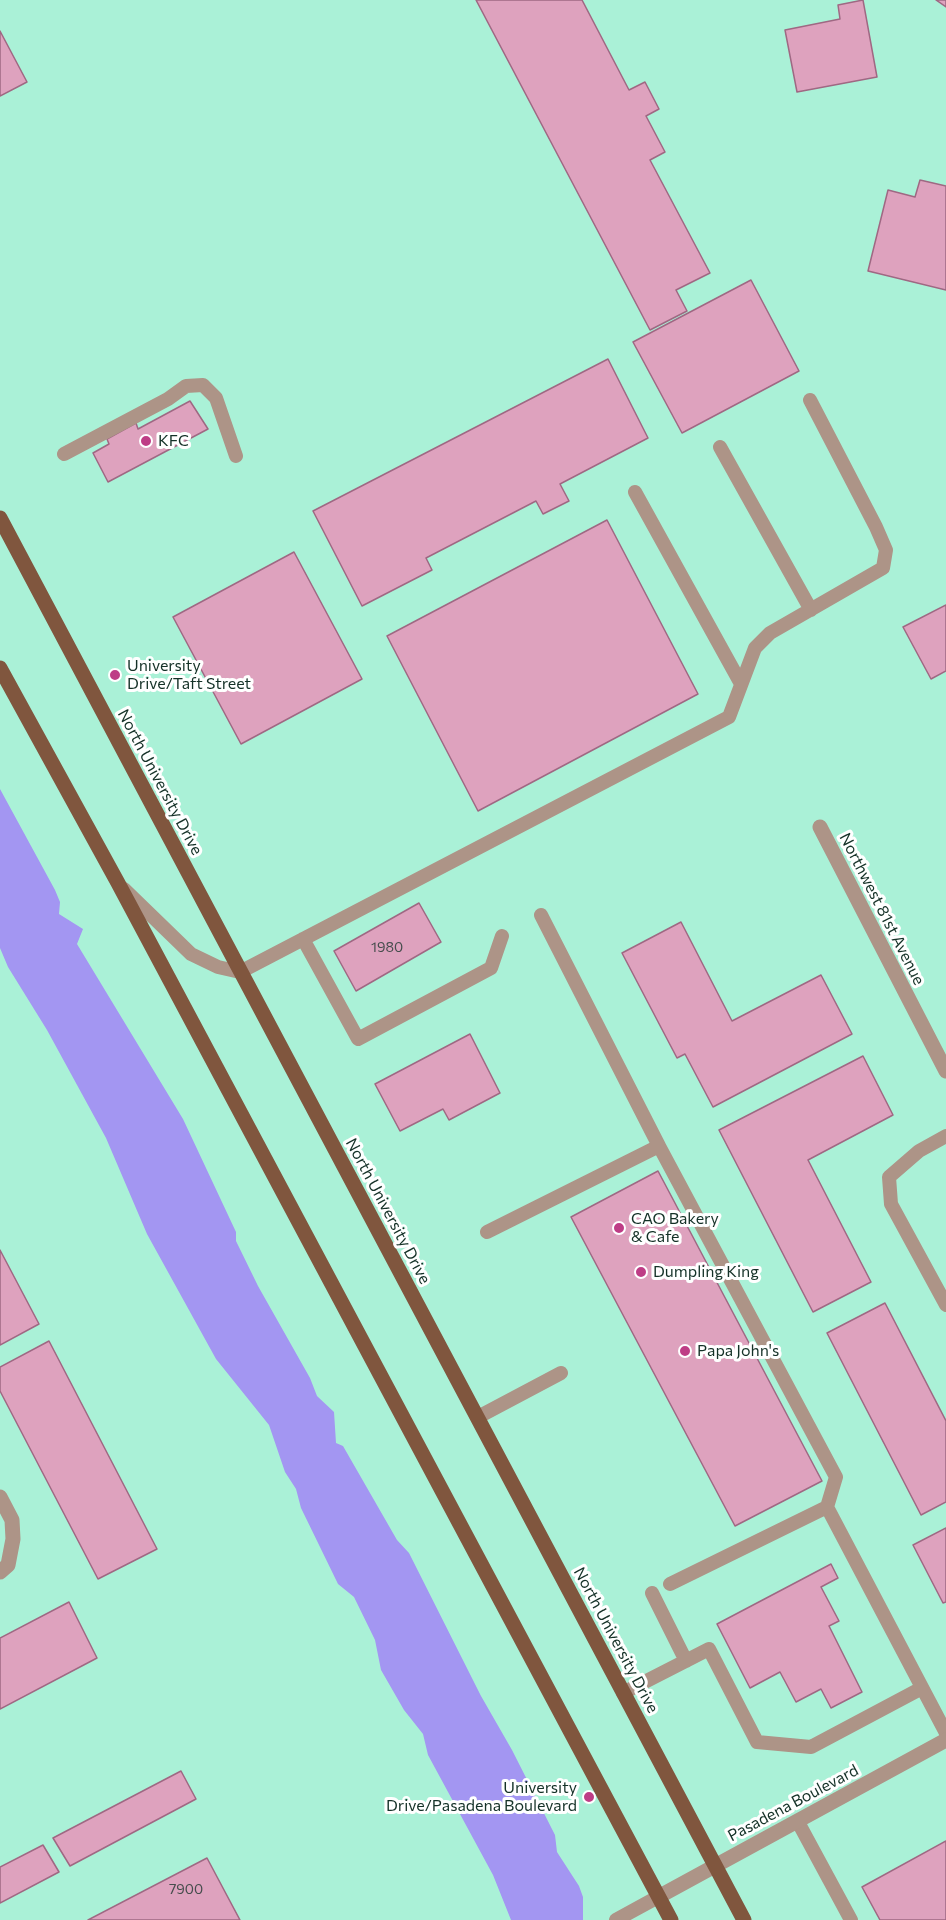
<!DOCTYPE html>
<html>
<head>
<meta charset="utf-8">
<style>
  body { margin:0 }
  canvas { display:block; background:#aaf1d7 }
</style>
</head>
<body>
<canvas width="946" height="1920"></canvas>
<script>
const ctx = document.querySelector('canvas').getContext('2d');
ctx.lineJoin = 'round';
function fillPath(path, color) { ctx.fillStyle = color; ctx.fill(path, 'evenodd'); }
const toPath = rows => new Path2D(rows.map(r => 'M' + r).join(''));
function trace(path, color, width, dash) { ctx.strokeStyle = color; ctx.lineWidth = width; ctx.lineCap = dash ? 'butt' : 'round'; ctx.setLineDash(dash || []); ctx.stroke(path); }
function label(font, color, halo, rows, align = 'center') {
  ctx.font = font + ' Commissioner,sans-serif'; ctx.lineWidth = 6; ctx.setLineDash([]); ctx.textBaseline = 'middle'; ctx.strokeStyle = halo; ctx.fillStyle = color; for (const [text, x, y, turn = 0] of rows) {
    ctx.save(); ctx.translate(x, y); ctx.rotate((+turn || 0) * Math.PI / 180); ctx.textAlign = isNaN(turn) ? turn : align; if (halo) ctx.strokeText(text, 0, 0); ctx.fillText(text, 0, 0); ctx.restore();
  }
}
fillPath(toPath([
  [0,789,55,890,60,902,59,914,83,929,77,944,183,1119,236,1232,236,1241,258,1286,310,1378,317,1396,334,1412,336,1443,343,1446,397,1540,409,1553,481,1696,512,1750,555,1835,557,1852,579,1886,583,1897,583,1920,511,1920,493,1875,428,1755,423,1734,404,1710,381,1670,375,1640,354,1597,338,1584,301,1508,296,1489,285,1472,269,1425,216,1359,147,1234,106,1138,47,1030,8,967,0,948]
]), '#a396f2');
const building = toPath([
  [476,0,582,0,629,90,645,82,659,109,646,116,665,152,650,160,710,273,676,290,687,311,650,330,476,0],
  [863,0,877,77,797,92,785,30,840,19,838,5,863,0],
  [936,0,946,0,946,7,936,0],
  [0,31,27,82,0,96,0,31],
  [920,180,946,186,946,290,868,271,888,190,915,197,920,180],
  [751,280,799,371,682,433,633,342,751,280],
  [608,359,648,438,560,484,569,501,543,514,536,501,426,558,432,570,362,606,313,511,608,359],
  [190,401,208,429,108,482,93,453,109,444,107,439,136,423,138,429,190,401],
  [607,520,698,694,478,811,387,636,607,520],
  [294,552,362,679,241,744,173,617,294,552],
  [946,605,946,671,931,679,903,627,946,605],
  [419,903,441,942,356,991,334,951,419,903],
  [681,922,732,1021,821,975,852,1034,713,1107,685,1054,677,1058,622,953,681,922],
  [470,1034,500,1093,449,1120,443,1109,400,1131,375,1084,470,1034],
  [863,1056,893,1115,808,1160,871,1282,813,1312,719,1130,863,1056],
  [658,1171,822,1481,735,1526,571,1217,658,1171],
  [0,1250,39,1324,0,1345,0,1250],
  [885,1303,946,1421,946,1502,921,1515,827,1333,885,1303],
  [49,1341,157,1549,98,1579,0,1391,0,1367,49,1341],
  [946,1528,946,1602,943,1603,913,1545,946,1528],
  [831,1564,838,1578,821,1587,839,1621,829,1626,862,1692,831,1708,821,1689,796,1702,780,1672,750,1688,717,1624,831,1564],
  [69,1602,97,1658,0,1709,0,1638,69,1602],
  [181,1771,196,1799,70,1866,53,1838,181,1771],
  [946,1841,946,1920,880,1920,862,1887,946,1841],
  [43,1845,59,1872,0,1903,0,1867,43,1845],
  [207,1858,240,1920,88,1920,207,1858]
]);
fillPath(building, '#dea2be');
trace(building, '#9f6883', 1.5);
trace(toPath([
  [720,447,811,610],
  [64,454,168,399,186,386,203,385,216,398,236,456],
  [635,492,740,682],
  [124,889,191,954,218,967,240,972,729,717,755,648,770,633,883,568,886,550,876,527,810,400],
  [541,915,659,1146],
  [303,939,358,1039,491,968,502,936],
  [946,1136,919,1151,889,1177,891,1204,946,1305],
  [487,1232,659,1146,836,1477,827,1507],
  [478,1417,561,1373],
  [670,1584,827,1507,946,1733],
  [652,1593,686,1661],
  [623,1693,709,1649,757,1742,811,1747,922,1688],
  [798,1822,851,1920],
  [616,1920,658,1897]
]), '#ad9487', 14);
trace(toPath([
  [820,827,946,1071],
  [0,1497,12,1520,13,1539,8,1565,0,1572],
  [658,1897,946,1740]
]), '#ad9487', 15);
trace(toPath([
  [0,518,744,1920],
  [0,668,118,883,671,1920]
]), '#80563e', 15);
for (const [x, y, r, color] of [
  [146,441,6,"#be3d86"],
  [115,675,6,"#be3d86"],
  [619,1228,6,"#be3d86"],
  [641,1272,6,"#be3d86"],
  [685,1351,6,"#be3d86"],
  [589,1797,6,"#be3d86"]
]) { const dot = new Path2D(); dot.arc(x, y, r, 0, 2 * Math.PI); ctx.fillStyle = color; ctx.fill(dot); trace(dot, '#fff', 2); }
label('14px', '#464d4d', null, [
  ["1980",387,947],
  ["7900",186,1889]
]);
label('16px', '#143127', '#fff', [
  ["KFC",158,441],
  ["University",127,666],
  ["Drive/Taft Street",127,684],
  ["CAO Bakery",631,1219],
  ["& Cafe",631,1237],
  ["Dumpling King",653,1272],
  ["Papa John's",697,1351],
  ["University",577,1788,"right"],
  ["Drive/Pasadena Boulevard",577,1806,"right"]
], 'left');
label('16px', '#143127', '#fff', [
  ["North University Drive",160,782,62],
  ["Northwest 81st Avenue",882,909,63],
  ["North University Drive",388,1211,62],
  ["North University Drive",616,1640,62],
  ["Pasadena Boulevard",793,1803,-28]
]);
</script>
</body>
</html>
